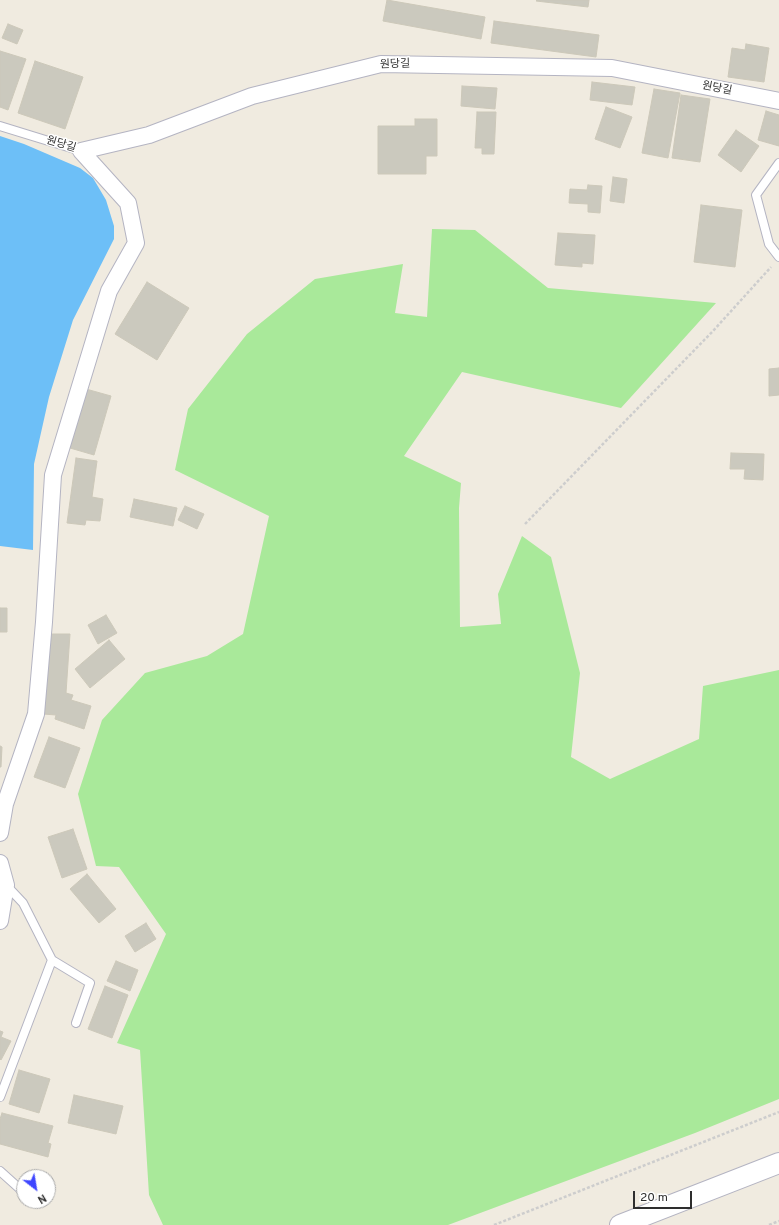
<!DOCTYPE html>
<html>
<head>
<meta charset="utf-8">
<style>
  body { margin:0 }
  #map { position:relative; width:779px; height:1225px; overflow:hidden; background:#f0ebe0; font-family:Overpass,sans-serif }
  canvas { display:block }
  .north { position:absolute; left:16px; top:1169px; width:40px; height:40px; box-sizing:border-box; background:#fff; border:1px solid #ababab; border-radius:50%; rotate:149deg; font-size:11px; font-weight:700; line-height:16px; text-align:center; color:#2e2e2e }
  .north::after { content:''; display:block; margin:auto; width:14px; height:18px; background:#3e46ff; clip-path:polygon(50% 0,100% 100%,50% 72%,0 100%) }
  .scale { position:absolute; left:633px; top:1191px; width:59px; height:18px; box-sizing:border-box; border:2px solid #2e2e2e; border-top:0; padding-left:5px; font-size:12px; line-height:14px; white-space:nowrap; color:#2e2e2e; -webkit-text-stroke:3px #fff; paint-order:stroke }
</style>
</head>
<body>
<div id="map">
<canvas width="779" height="1225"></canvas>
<div class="north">N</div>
<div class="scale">20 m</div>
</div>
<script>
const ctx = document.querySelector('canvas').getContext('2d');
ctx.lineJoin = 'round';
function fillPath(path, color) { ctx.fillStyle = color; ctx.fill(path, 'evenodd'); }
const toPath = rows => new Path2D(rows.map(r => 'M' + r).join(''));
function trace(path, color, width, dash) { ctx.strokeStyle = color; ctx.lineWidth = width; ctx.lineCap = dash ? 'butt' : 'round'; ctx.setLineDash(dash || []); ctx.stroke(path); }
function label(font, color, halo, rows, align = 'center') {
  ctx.font = font + ' Overpass,"Noto Sans KR",sans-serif'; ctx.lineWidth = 3; ctx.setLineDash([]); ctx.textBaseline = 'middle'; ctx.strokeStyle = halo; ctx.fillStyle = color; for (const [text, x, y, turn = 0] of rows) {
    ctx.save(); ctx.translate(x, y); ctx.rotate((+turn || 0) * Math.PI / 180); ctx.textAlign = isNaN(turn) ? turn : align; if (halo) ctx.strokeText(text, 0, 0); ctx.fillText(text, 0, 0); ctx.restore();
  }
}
fillPath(toPath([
  [432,229,475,230,548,288,716,303,621,408,462,372,404,456,461,483,459,508,460,627,501,624,498,594,522,536,551,557,580,673,571,757,610,779,699,739,703,686,779,670,779,1099,695,1133,448,1225,163,1225,149,1195,140,1050,117,1043,166,934,119,867,96,866,78,794,102,720,145,673,207,656,243,634,269,516,175,470,188,409,247,334,315,279,403,264,395,313,427,317]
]), '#a9e99a');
fillPath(toPath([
  [0,136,24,144,80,168,93,178,106,200,114,226,114,239,73,320,49,397,34,464,33,550,0,546]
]), '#6dbff7');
const building = toPath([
  [387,0,485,17,481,39,383,21,387,0],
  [537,0,589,0,588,7,536,1,537,0],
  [494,21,599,35,596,57,491,43,494,21],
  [8,24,23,30,17,44,2,38,8,24],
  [746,44,769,48,764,82,728,77,732,48,745,50,746,44],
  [0,51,26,59,8,110,0,107,0,51],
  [35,61,83,77,65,129,18,113,35,61],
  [592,82,635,87,632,105,590,100,592,82],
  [462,86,497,88,495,109,461,106,462,86],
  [654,89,680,93,668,158,642,153,654,89],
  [681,95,710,99,700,162,672,158,681,95],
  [606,107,632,117,620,148,595,139,606,107],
  [766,111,779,115,779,146,758,140,766,111],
  [477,112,496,112,494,154,482,154,482,148,475,148,477,112],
  [415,119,437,119,437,156,426,156,426,174,378,174,378,126,415,126,415,119],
  [736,130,759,146,741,172,718,155,736,130],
  [613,177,627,179,624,203,610,201,613,177],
  [588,185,602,186,600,213,588,212,588,204,569,203,570,189,587,190,588,185],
  [701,205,742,210,735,267,694,262,701,205],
  [558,233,595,235,593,264,582,263,582,267,555,265,558,233],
  [147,282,189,308,157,360,115,334,147,282],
  [779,368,779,395,769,396,769,369,779,368],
  [86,389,111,396,94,455,70,448,86,389],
  [731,453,764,454,763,480,744,479,745,469,730,469,731,453],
  [76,458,97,461,92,497,103,499,100,521,86,520,85,525,67,523,76,458],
  [134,499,177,508,173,526,130,517,134,499],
  [185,506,204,514,197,529,178,520,185,506],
  [0,608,7,608,7,632,0,632,0,608],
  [106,615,117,633,98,644,88,625,106,615],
  [48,634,70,634,66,693,73,695,71,700,91,706,84,729,55,719,56,715,43,714,48,634],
  [109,640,125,659,90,688,75,669,109,640],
  [49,737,80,748,65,788,34,777,49,737],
  [0,746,2,747,1,767,0,767,0,746],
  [73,829,87,869,62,878,48,837,73,829],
  [87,874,116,909,99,923,70,889,87,874],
  [146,923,156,939,135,952,125,936,146,923],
  [116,961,138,970,130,991,107,981,116,961],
  [105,986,128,995,112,1038,88,1029,105,986],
  [0,1031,3,1032,1,1037,11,1041,1,1060,0,1059,0,1031],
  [19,1070,50,1079,39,1113,9,1104,19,1070],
  [74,1095,123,1106,116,1134,68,1123,74,1095],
  [2,1113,53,1126,48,1143,51,1144,48,1157,0,1144,0,1119,2,1113]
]);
fillPath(building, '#cbc9be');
trace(building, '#ccc8b9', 1);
const service = toPath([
  [0,126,81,151],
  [779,163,756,195,769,244,779,257],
  [52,960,90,983,76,1023],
  [0,1097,52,960,23,903,6,885],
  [0,1171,20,1189]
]);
const minor = toPath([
  [0,833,5,804,36,714,44,622,53,475,109,291,136,243,128,203,81,151,149,135,252,96,381,64,612,68,779,101],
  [0,863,6,885,0,921]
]);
const tertiary = toPath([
  [620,1225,779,1163]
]);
trace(service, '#b4b4c2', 10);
trace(minor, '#b4b4c2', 18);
trace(tertiary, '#b4b4c2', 22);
trace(toPath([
  [525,524,713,331,771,267],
  [494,1225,779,1112],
  [769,1225,779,1221]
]), '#cdcdcd', 2.5, [3, 2]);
trace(service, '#fff', 8);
trace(minor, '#fff', 16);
trace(tertiary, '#fff', 20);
label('11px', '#2e2e2e', '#fff', [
  ["원당길",395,65,-2],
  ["원당길",717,89,11],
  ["원당길",61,145,17]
]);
</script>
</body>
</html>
